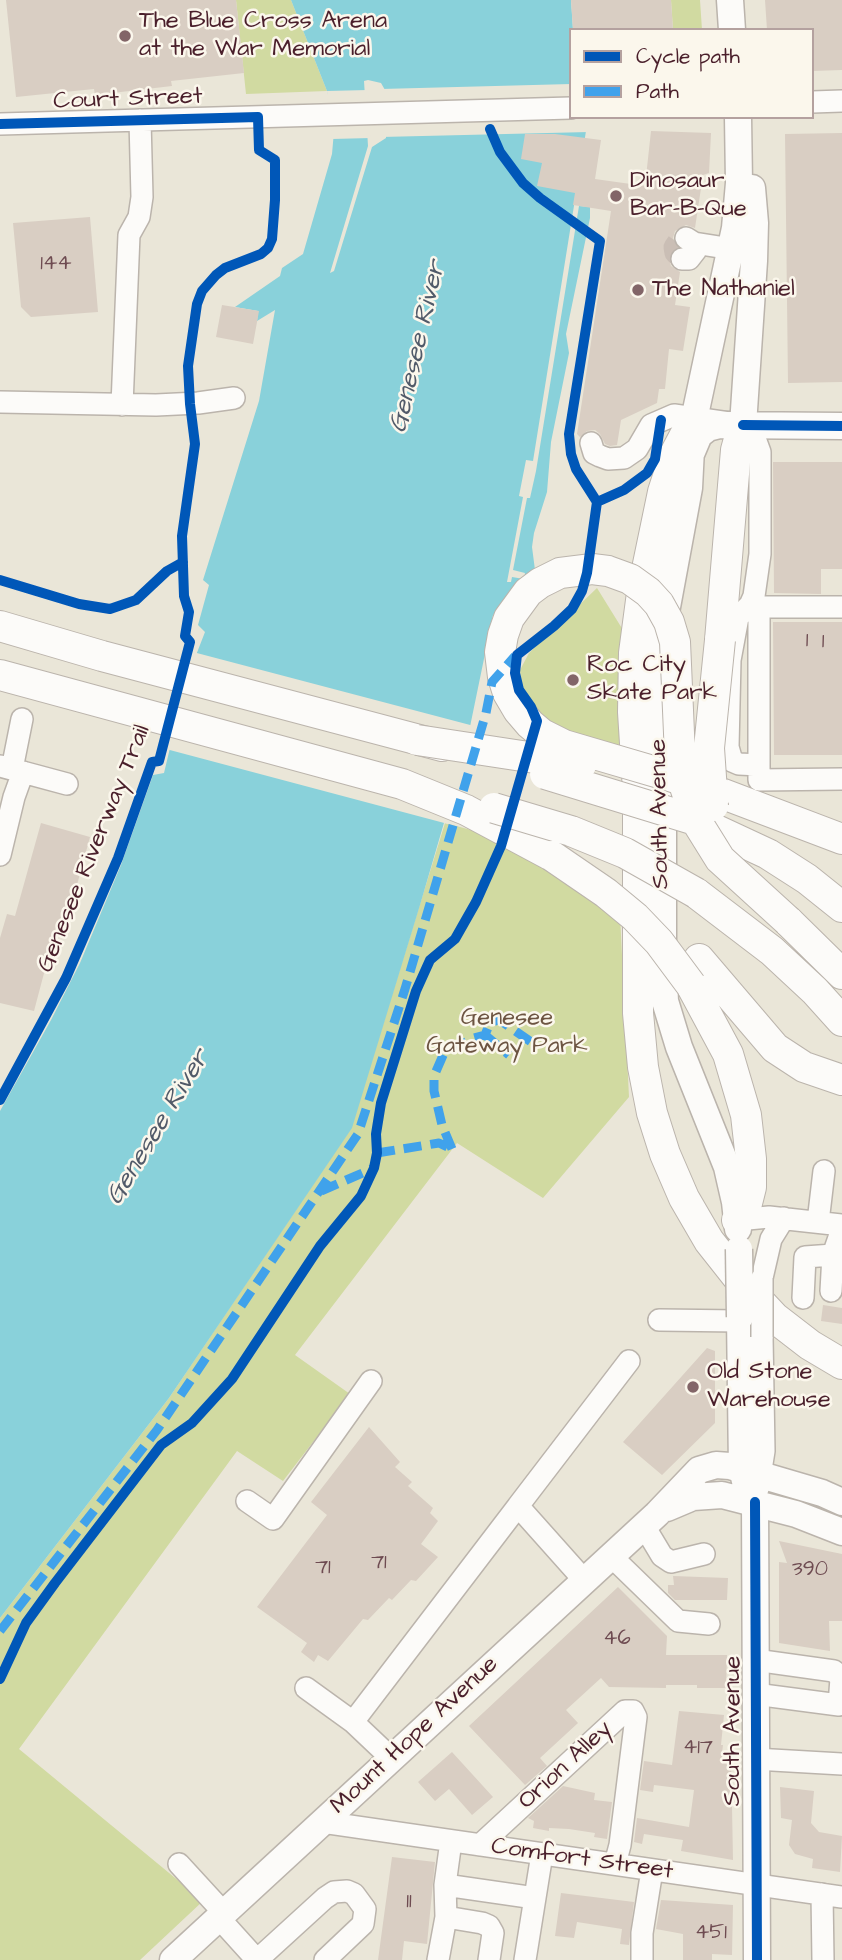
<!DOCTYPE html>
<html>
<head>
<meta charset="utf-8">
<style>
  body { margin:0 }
  #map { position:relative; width:842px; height:1960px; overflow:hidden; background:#eae6d8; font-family:"Architects Daughter",sans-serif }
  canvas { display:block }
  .legend { position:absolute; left:569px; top:28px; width:245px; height:91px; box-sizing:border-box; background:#fbf7ec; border:2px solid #b4a19f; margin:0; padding:9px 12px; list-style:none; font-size:21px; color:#4a1f2b }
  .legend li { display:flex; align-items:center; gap:14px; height:35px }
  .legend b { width:35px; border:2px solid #b4a19f }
</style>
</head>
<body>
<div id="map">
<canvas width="842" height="1960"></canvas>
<ul class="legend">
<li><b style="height:9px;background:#0057b8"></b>Cycle path</li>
<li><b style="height:9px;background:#40a2eb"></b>Path</li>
</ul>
</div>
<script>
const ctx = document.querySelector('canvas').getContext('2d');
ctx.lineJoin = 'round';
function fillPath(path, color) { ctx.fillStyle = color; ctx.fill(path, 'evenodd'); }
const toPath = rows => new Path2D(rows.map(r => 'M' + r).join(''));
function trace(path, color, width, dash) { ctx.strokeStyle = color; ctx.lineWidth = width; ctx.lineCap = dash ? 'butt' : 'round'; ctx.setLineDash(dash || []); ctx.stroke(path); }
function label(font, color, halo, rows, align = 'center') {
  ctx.font = font + ' "Architects Daughter",sans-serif'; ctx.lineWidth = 5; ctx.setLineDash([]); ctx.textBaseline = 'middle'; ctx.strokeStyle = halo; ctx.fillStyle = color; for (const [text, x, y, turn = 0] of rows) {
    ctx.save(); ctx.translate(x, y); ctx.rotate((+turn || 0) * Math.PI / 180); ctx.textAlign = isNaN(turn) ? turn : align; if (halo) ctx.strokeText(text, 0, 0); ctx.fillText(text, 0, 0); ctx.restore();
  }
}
fillPath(toPath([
  [236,0,291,0,327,91,246,94],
  [671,0,700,0,702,30,673,30],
  [597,588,623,630,625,753,564,737,538,717,522,690,520,670,529,653],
  [445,823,490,835,620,915,629,1097,543,1198,457,1143,295,1355,350,1394,283,1481,237,1451,19,1749,203,1901,140,1960,0,1960,0,1618,169,1398,351,1128]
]), '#d1daa1');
fillPath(toPath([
  [291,0,571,0,573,30,571,30,571,117,586,131,533,461,526,460,519,496,523,497,507,582,511,582,512,577,524,579,525,573,513,570,527,498,530,498,536,471,579,206,590,207,590,218,566,334,569,353,551,442,547,492,534,533,532,547,535,570,498,612,493,615,465,751,420,905,352,1128,169,1398,0,1618,0,1111,51,1020,80,963,121,865,153,775,164,773,186,681,205,632,198,625,209,585,203,580,259,401,275,310,257,321,258,311,235,307,280,276,282,268,303,254,332,154,335,120,327,91],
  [368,80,381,83,385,90,386,138,372,147,334,271,330,273,368,146,364,81]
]), '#89d1da');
fillPath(toPath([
  [571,84,571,117,589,117,589,132,381,137,381,89],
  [368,90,371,138,332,139,327,91],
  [193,652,474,726,448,824,166,749,182,681]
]), '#eae6d8');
fillPath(toPath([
  [6,0,236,0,244,73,171,81,172,86,95,95,94,89,16,97],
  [571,0,671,0,673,30,573,30],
  [765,0,842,0,842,70,812,71,812,30,767,30],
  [651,131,711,133,709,173,703,175,695,228,686,225,675,231,673,238,677,247,671,252,669,258,671,266,680,272,675,305,690,307,683,351,669,349,665,389,659,389,657,403,621,420,617,445,610,446,605,444,600,434,595,430,587,431,580,437,577,434,611,211,573,205,575,193,537,186,542,163,521,159,525,134,555,134,601,140,595,179,645,186],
  [842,133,842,382,788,383,785,134],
  [90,217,98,312,31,317,21,307,13,223],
  [222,305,259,311,253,344,216,337],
  [773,462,842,462,842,569,821,569,821,594,774,593],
  [773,622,842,622,842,755,774,755],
  [41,823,90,837,65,929,56,928,34,1011,0,1003,0,938,7,914,15,916],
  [823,1305,842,1308,842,1324,821,1321],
  [707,1348,715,1351,715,1423,662,1475,623,1442],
  [369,1427,400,1462,395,1467,412,1482,408,1486,433,1508,430,1513,438,1521,421,1544,438,1557,416,1581,411,1580,392,1600,389,1598,368,1620,363,1619,328,1661,318,1655,314,1662,301,1652,307,1643,257,1607,327,1515,311,1502],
  [779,1541,842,1554,842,1621,829,1621,830,1651,779,1643,779,1562,787,1563],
  [673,1576,728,1578,727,1600,675,1600,668,1593,668,1585,674,1585],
  [618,1587,667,1636,666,1655,727,1655,726,1688,697,1688,697,1685,666,1685,666,1688,609,1687,601,1678,566,1710,578,1723,540,1758,547,1766,525,1785,469,1726],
  [679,1711,724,1715,721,1745,723,1745,722,1753,731,1754,733,1860,681,1851,683,1840,644,1834,642,1844,634,1842,637,1818,689,1827,694,1790,654,1785,653,1792,640,1790,644,1761,672,1765],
  [452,1752,493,1797,472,1815,449,1789,435,1801,418,1782],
  [563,1786,595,1793,594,1800,612,1802,607,1839,594,1837,595,1833,569,1829,549,1828,549,1831,533,1828,534,1821,528,1818],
  [780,1787,814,1791,811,1823,819,1832,842,1836,840,1872,812,1868,813,1859,795,1854,789,1845,792,1820,781,1818],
  [392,1857,435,1862,427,1944,404,1941,402,1960,378,1960],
  [561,1893,634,1902,629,1945,620,1944,622,1929,577,1922,574,1938,555,1936],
  [661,1900,733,1905,732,1955,712,1954,712,1960,683,1960,683,1934,656,1929]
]), '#d9cec3');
trace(toPath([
  [682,259,675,253,674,247,679,240,685,238]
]), '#cabeb5', 21, [21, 10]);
const minor = toPath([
  [812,102,842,101],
  [0,124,571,108],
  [694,243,732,249],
  [682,259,689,259,696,250,694,243,686,238],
  [0,402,156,405,198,403,234,398],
  [122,405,129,235,139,217,142,197,140,120],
  [591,443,594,453,600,456,608,459,624,458,637,449,651,425,674,415,743,425,756,441,760,452,760,554,754,596,750,605,738,617,730,660,728,747,732,761,739,764,759,765],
  [750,605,764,607,842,607],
  [759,607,759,780,842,779],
  [0,766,67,784],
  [12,769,22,719],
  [0,855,14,797,23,772],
  [737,1220,769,1217,842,1225],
  [818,1222,824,1171],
  [762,1278,771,1239,784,1218],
  [831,1291,833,1255],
  [803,1298,805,1257,833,1255,842,1229],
  [659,1320,740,1321],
  [758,1489,764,1451,762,1337],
  [247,1501,273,1519,371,1381],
  [644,1526,662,1556,671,1562,704,1554],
  [611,1556,678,1621,709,1624],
  [584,1580,518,1506,629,1361],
  [755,1660,834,1671,841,1678,839,1705,755,1694],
  [306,1688,353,1722,518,1506],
  [353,1722,391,1758],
  [755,1759,842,1764],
  [322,1822,842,1897],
  [480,1845,625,1711,633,1711,636,1717,620,1845,615,1864],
  [179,1864,224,1913],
  [445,1885,535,1898],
  [822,1894,823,1960],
  [446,1917,482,1923,489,1926,493,1933,489,1960],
  [219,1918,257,1960],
  [257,1960,325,1898,334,1892,347,1891,354,1894,365,1909,363,1924,325,1960],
  [438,1960,446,1917,445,1885,451,1841],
  [525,1960,542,1854],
  [642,1960,642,1933,652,1870]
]);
const major = toPath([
  [730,0,732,30],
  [743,425,754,261,755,223,752,188],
  [691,454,699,435,708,428,720,425,842,426],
  [738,1229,735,1202,727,1167,679,1047,665,1001,663,962,663,801,658,723,662,634,689,488,692,429,735,228,739,183,738,117],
  [740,1317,742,1469,747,1489,755,1502,757,1960],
  [667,1508,693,1497,722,1495,796,1514,842,1532],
  [173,1960,657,1514,699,1470,716,1465,730,1466,822,1493,842,1502]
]);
const highway = toPath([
  [694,418,676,452,663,492,642,593,634,653,633,712,638,790,638,1013,643,1067,652,1113,665,1154,684,1198,709,1241,743,1284,775,1318,810,1345,842,1364],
  [0,626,102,656,442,746],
  [720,640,736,450,743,425],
  [0,675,402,784,466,810,552,856],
  [718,792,842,839],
  [695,820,768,854,807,879,842,907],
  [696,893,772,951,815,991,842,1021],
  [788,921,842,974],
  [699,959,775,1048,804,1067,842,1080],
  [691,985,728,1054,746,1115,751,1159,751,1187,746,1207,737,1220]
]);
trace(minor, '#bbb4ac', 24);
trace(major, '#bbb4ac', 29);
trace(highway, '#bbb4ac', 32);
trace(minor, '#fcfbf9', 21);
trace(major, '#fcfbf9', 26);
trace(highway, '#fcfbf9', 30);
const minorBridge = toPath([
  [762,1337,762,1278]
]);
const majorBridge = toPath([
  [739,1249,740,1317]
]);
const highwayBridge = toPath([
  [417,740,581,765],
  [545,774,695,820],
  [718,792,667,775,656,772,564,745,542,734,530,724,518,710,508,693,503,677,500,652,503,635,509,618,528,592,540,583,560,573,592,569,608,571,630,579,648,592,659,604,669,622,675,642,680,756,681,767,683,778,685,787,697,822,720,859,788,921],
  [713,806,709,748,720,640],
  [494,808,571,831,625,853,696,893],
  [552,856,606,893,635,917,659,942,691,985]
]);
trace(minorBridge, '#bbb4ac', 24, []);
trace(majorBridge, '#bbb4ac', 29, []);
trace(highwayBridge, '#bbb4ac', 32, []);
trace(minorBridge, '#fcfbf9', 21);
trace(majorBridge, '#fcfbf9', 26);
trace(highwayBridge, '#fcfbf9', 30);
trace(toPath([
  [485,1035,509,1055],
  [452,1149,442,1125,434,1091,434,1076,444,1053,474,1038,485,1035,489,1025,498,1019,537,1046],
  [377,1153,439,1143,452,1149],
  [321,1191,374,1168],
  [0,1631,157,1430,358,1134,405,989,486,713,492,682,515,656]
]), '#40a2eb', 9, [18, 9]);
trace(toPath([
  [0,124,258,117,259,150,275,160,275,200,272,239,268,248,261,254,225,268,216,275,202,291,197,304,188,366,190,404,195,444,182,536,184,596,189,612,185,636,190,642,159,761,152,762,118,858,66,978,0,1100],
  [490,129,500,152,523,183,540,198,600,241,569,434,571,454,576,469,597,502],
  [743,425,842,426],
  [0,580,79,604,110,609,136,600,167,571,183,562],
  [755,1502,757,1960],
  [0,1679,26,1623,55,1583,161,1445,192,1423,232,1379,320,1246,361,1196,374,1168,377,1153,376,1134,381,1103,416,991,430,960,455,939,476,902,501,846,537,721,531,707,519,690,515,673,517,655,554,626,572,609,582,591,587,573,597,502,624,490,647,473,655,459,661,420]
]), '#0057b8', 10);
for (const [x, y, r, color] of [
  [125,36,7,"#826568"],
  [616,196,7,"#826568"],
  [638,290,7,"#826568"],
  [573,680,7,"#826568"],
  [693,1387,7,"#826568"]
]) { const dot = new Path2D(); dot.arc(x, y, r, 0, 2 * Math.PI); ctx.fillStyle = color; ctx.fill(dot); trace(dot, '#fbf7ec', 2.5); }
label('21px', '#6e4b51', null, [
  ["144",56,265],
  ["1",807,642],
  ["1",823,643],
  ["71",379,1564],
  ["71",323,1569],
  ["390",810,1571],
  ["46",617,1640],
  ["417",698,1749],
  ["11",409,1903],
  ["451",711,1934]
]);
label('24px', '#4a1f2b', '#fbf7ec', [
  ["The Blue Cross Arena",139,22],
  ["at the War Memorial",139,50],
  ["Dinosaur",630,182],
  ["Bar-B-Que",630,210],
  ["The Nathaniel",652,290],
  ["Roc City",587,666],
  ["Skate Park",587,694],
  ["Old Stone",707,1373],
  ["Warehouse",707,1401]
], 'left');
label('24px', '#4a1f2b', '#fbf7ec', [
  ["Court Street",128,100,-2],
  ["South Avenue",661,814,-91],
  ["Genesee Riverway Trail",95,849,-68],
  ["South Avenue",734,1731,-90],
  ["Mount Hope Avenue",415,1736,-43],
  ["Orion Alley",566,1766,-43],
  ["Comfort Street",582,1860,8]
]);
label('24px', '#6c5441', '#fbf7ec', [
  ["Genesee",507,1019],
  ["Gateway Park",507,1047]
]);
label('italic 26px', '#515a69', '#fbf7ec', [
  ["Genesee River",419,347,-77],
  ["Genesee River",159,1128,-59]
]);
</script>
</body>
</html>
